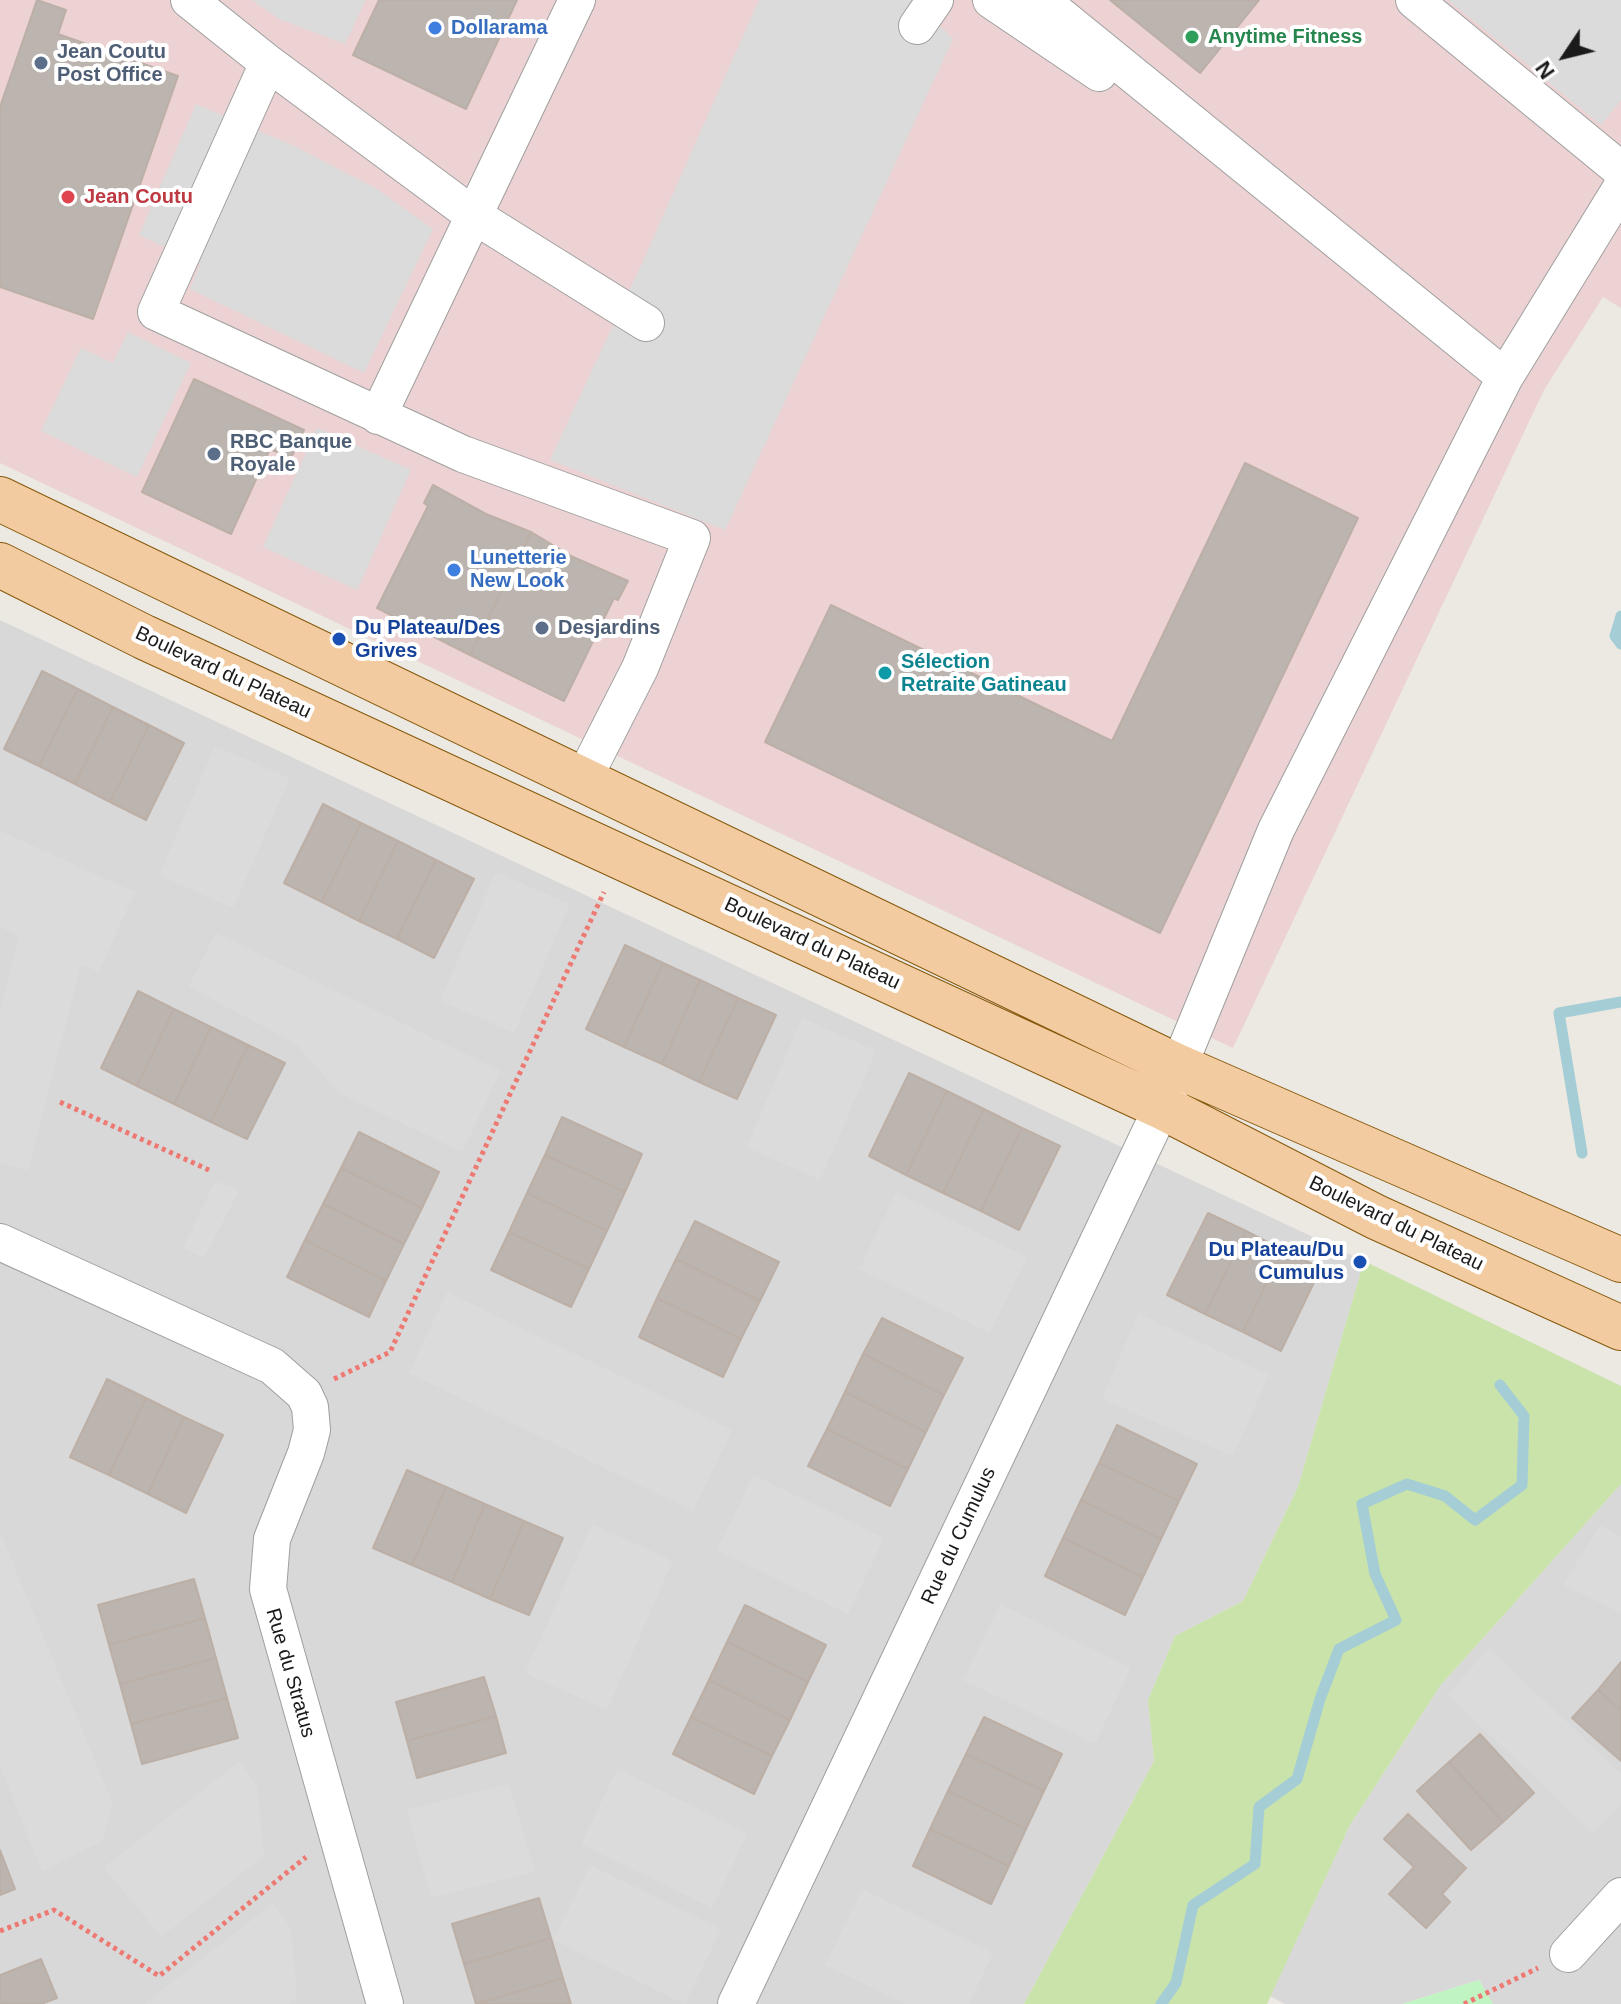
<!DOCTYPE html>
<html>
<head>
<meta charset="utf-8">
<style>
  body { margin:0 }
  #map { position:relative; width:1621px; height:2004px; overflow:hidden; background:#ece8e2; font-family:Helvetica,sans-serif }
  canvas { display:block }
  .north { position:absolute; left:1525px; top:16px; width:80px; height:80px; -webkit-text-stroke:6px #fff; paint-order:stroke; rotate:235deg; font-size:22px; font-weight:700; line-height:32px; text-align:center; color:#1b1b1b }
  .north::after { content:''; display:block; margin:auto; width:28px; height:36px; background:#1b1b1b; clip-path:polygon(50% 0,100% 100%,50% 72%,0 100%) }
</style>
</head>
<body>
<div id="map">
<canvas width="1621" height="2004"></canvas>
<div class="north">N</div>
</div>
<script>
const ctx = document.querySelector('canvas').getContext('2d');
ctx.lineJoin = 'round';
function fillPath(path, color) { ctx.fillStyle = color; ctx.fill(path, 'evenodd'); }
const toPath = rows => new Path2D(rows.map(r => 'M' + r).join(''));
function trace(path, color, width, dash) { ctx.strokeStyle = color; ctx.lineWidth = width; ctx.lineCap = dash ? 'butt' : 'round'; ctx.setLineDash(dash || []); ctx.stroke(path); }
function label(font, color, halo, rows, align = 'center') {
  ctx.font = font + ' Helvetica,sans-serif'; ctx.lineWidth = 8; ctx.setLineDash([]); ctx.textBaseline = 'middle'; ctx.strokeStyle = halo; ctx.fillStyle = color; for (const [text, x, y, turn = 0] of rows) {
    ctx.save(); ctx.translate(x, y); ctx.rotate((+turn || 0) * Math.PI / 180); ctx.textAlign = isNaN(turn) ? turn : align; if (halo) ctx.strokeText(text, 0, 0); ctx.fillText(text, 0, 0); ctx.restore();
  }
}
fillPath(toPath([
  [0,620,1364,1261,1298,1487,1243,1601,1175,1636,1148,1700,1154,1761,1024,2004,0,2004],
  [1621,1484,1621,2004,1493,2004,1479,1980,1402,2004,1285,2004,1270,1996,1350,1825,1440,1686]
]), '#d9d8d8');
fillPath(toPath([
  [0,0,1621,0,1621,308,1603,297,1544,390,1233,1048,0,463]
]), '#ecd2d2');
fillPath(toPath([
  [1364,1261,1621,1386,1621,1484,1440,1686,1350,1825,1267,2004,1024,2004,1154,1761,1148,1700,1175,1636,1243,1601,1298,1487]
]), '#c9e3ab');
fillPath(toPath([
  [1479,1980,1493,2004,1402,2004]
]), '#c1f4c3');
fillPath(toPath([
  [252,0,366,0,345,44,279,19],
  [759,0,914,0,953,39,725,530,550,460,638,272],
  [1448,0,1621,0,1621,100,1601,125],
  [196,104,292,145,377,189,433,229,364,373,190,289,200,264,139,235],
  [128,332,191,363,137,477,41,431,81,348,113,363],
  [317,428,411,470,357,590,263,547],
  [215,746,290,778,233,908,159,875],
  [0,831,135,892,99,972,81,965,28,1171,0,1162,0,1010,19,936,0,927],
  [496,872,570,904,514,1033,440,1001],
  [216,933,501,1071,462,1152,339,1093,295,1043,189,987],
  [802,1018,876,1051,820,1180,746,1147],
  [215,1181,239,1191,204,1258,183,1248],
  [896,1193,1027,1257,990,1333,859,1269],
  [447,1292,732,1430,693,1511,409,1373],
  [1138,1313,1269,1375,1233,1456,1102,1399],
  [753,1475,884,1538,848,1614,717,1550],
  [592,1524,673,1561,607,1710,525,1673],
  [1600,1525,1621,1537,1621,1613,1563,1585],
  [0,1532,113,1804,102,1841,42,1872,0,1766],
  [1000,1604,1131,1668,1095,1744,963,1680],
  [1490,1648,1621,1774,1621,1805,1593,1834,1447,1694],
  [240,1761,257,1786,264,1856,161,1937,104,1867],
  [617,1769,748,1833,712,1908,581,1844],
  [509,1784,535,1872,431,1898,407,1810],
  [590,1865,721,1929,685,2004,553,1940],
  [862,1889,993,1953,969,2004,906,2004,825,1965],
  [273,1903,291,1928,297,1998,289,2004,144,2004]
]), '#dbdbdb');
trace(toPath([
  [1621,616,1615,636,1621,644],
  [1582,1153,1559,1013,1621,1002],
  [1161,2004,1176,1983,1193,1905,1255,1864,1259,1807,1297,1779,1320,1699,1339,1649,1396,1620,1375,1574,1362,1504,1407,1484,1445,1496,1475,1520,1522,1485,1524,1416,1500,1385]
]), '#a5cdd6', 11);
const building = toPath([
  [37,0,66,10,58,34,178,76,93,319,0,287,0,107,37,0],
  [379,0,517,0,466,109,353,55,379,0],
  [1110,0,1259,0,1200,73,1110,0],
  [194,379,304,430,291,458,270,449,231,534,142,492,194,379],
  [1245,463,1358,518,1160,933,765,742,831,605,1112,741,1245,463],
  [433,485,486,514,531,532,470,655,377,608,428,506,424,503,433,485],
  [531,532,573,557,628,581,618,600,614,598,564,701,470,655,531,532],
  [42,671,78,689,39,766,4,749,42,671],
  [78,689,113,707,75,784,39,766,78,689],
  [113,707,149,725,110,802,75,784,113,707],
  [149,725,184,743,146,820,110,802,149,725],
  [323,804,361,823,322,902,284,883,323,804],
  [361,823,398,841,359,921,322,902,361,823],
  [398,841,436,860,397,939,359,921,398,841],
  [436,860,474,879,434,958,397,939,436,860],
  [625,945,663,963,624,1047,586,1029,625,945],
  [663,963,700,980,662,1064,624,1047,663,963],
  [700,980,738,998,699,1082,662,1064,700,980],
  [138,991,174,1009,137,1086,101,1068,138,991],
  [738,998,776,1015,737,1099,699,1082,738,998],
  [174,1009,211,1027,174,1104,137,1086,174,1009],
  [211,1027,248,1045,211,1122,174,1104,211,1027],
  [248,1045,285,1063,247,1139,211,1122,248,1045],
  [909,1073,947,1091,906,1175,869,1156,909,1073],
  [947,1091,984,1109,943,1193,906,1175,947,1091],
  [984,1109,1022,1128,981,1211,943,1193,984,1109],
  [562,1117,642,1154,625,1192,545,1155,562,1117],
  [1022,1128,1060,1146,1019,1230,981,1211,1022,1128],
  [359,1132,439,1172,422,1208,341,1168,359,1132],
  [545,1155,625,1192,607,1231,527,1193,545,1155],
  [341,1168,422,1208,404,1244,323,1204,341,1168],
  [527,1193,607,1231,589,1269,509,1232,527,1193],
  [323,1204,404,1244,386,1281,305,1240,323,1204],
  [1208,1213,1246,1231,1205,1314,1167,1295,1208,1213],
  [695,1221,779,1262,760,1301,676,1259,695,1221],
  [1246,1231,1283,1250,1243,1332,1205,1314,1246,1231],
  [509,1232,589,1269,571,1307,491,1270,509,1232],
  [305,1240,386,1281,369,1317,287,1277,305,1240],
  [1283,1250,1321,1268,1281,1351,1243,1332,1283,1250],
  [676,1259,760,1301,741,1339,657,1298,676,1259],
  [657,1298,741,1339,723,1377,639,1337,657,1298],
  [882,1318,963,1358,944,1395,863,1354,882,1318],
  [863,1354,944,1395,926,1432,845,1392,863,1354],
  [107,1379,146,1398,109,1475,70,1457,107,1379],
  [845,1392,926,1432,908,1469,827,1429,845,1392],
  [146,1398,184,1417,148,1494,109,1475,146,1398],
  [184,1417,223,1435,186,1513,148,1494,184,1417],
  [1117,1425,1197,1464,1179,1501,1099,1463,1117,1425],
  [827,1429,908,1469,890,1506,808,1466,827,1429],
  [1099,1463,1179,1501,1161,1539,1081,1500,1099,1463],
  [407,1470,446,1487,412,1565,373,1548,407,1470],
  [446,1487,485,1504,452,1582,412,1565,446,1487],
  [1081,1500,1161,1539,1143,1577,1063,1538,1081,1500],
  [485,1504,524,1521,490,1599,452,1582,485,1504],
  [524,1521,563,1538,529,1615,490,1599,524,1521],
  [1063,1538,1143,1577,1125,1615,1045,1576,1063,1538],
  [194,1579,205,1618,109,1645,98,1605,194,1579],
  [745,1605,826,1645,808,1682,727,1642,745,1605],
  [205,1618,216,1658,120,1684,109,1645,205,1618],
  [727,1642,808,1682,790,1720,709,1680,727,1642],
  [216,1658,227,1698,131,1724,120,1684,216,1658],
  [1621,1662,1621,1710,1598,1690,1621,1662],
  [484,1677,496,1716,407,1741,396,1702,484,1677],
  [709,1680,790,1720,772,1756,691,1717,709,1680],
  [1598,1690,1621,1710,1621,1761,1572,1718,1598,1690],
  [227,1698,238,1738,142,1764,131,1724,227,1698],
  [496,1716,506,1753,417,1778,407,1741,496,1716],
  [691,1717,772,1756,754,1794,673,1754,691,1717],
  [984,1717,1062,1754,1044,1791,966,1754,984,1717],
  [1480,1734,1534,1793,1503,1822,1449,1762,1480,1734],
  [966,1754,1044,1791,1026,1829,948,1791,966,1754],
  [1449,1762,1503,1822,1471,1850,1417,1791,1449,1762],
  [948,1791,1026,1829,1009,1866,930,1829,948,1791],
  [1408,1814,1466,1868,1442,1894,1450,1902,1426,1928,1389,1894,1414,1867,1384,1839,1408,1814],
  [930,1829,1009,1866,991,1904,913,1866,930,1829],
  [0,1850,15,1889,0,1895,0,1850],
  [539,1898,551,1938,464,1964,452,1924,539,1898],
  [551,1938,563,1978,476,2004,464,1964,551,1938],
  [41,1959,57,1998,41,2004,0,2004,0,1975,41,1959],
  [563,1978,571,2004,476,2004,563,1978]
]);
fillPath(building, '#bcb4af');
trace(building, '#bcafa6', 2);
const minor = toPath([
  [189,0,268,63,156,312,463,454,692,538,640,668,582,782],
  [991,0,1099,73],
  [1041,0,1505,377],
  [1414,0,1621,170],
  [917,26,935,0],
  [268,63,473,215,646,323],
  [378,416,577,0],
  [0,1242,272,1366,304,1394,310,1407,312,1430,306,1453,272,1539,268,1589,385,2004],
  [1568,1954,1621,1896],
  [736,2004,1162,1107,1276,830,1505,377,1621,188]
]);
const major = toPath([
  [0,499,1179,1067,1621,1260],
  [0,565,144,637,1162,1107,1376,1217,1621,1328]
]);
trace(minor, '#9f9f9f', 38);
trace(major, '#86590c', 46);
trace(toPath([
  [60,1102,209,1170],
  [334,1379,390,1352,604,892],
  [0,1931,54,1910,159,1976,306,1857],
  [1464,2004,1538,1968]
]), '#ed7972', 5, [4, 4]);
trace(minor, '#fff', 36);
trace(major, '#f3cba0', 44);
for (const [x, y, r, color] of [
  [435,28,8,"#3f7fe0"],
  [1192,37,8,"#2e9e5b"],
  [41,63,8,"#5c6f8a"],
  [68,197,8,"#e0444e"],
  [214,454,8,"#5c6f8a"],
  [454,570,8,"#3f7fe0"],
  [542,628,8,"#5c6f8a"],
  [339,639,8,"#1a4fb4"],
  [885,673,8,"#0f9aa8"],
  [1360,1262,8,"#1a4fb4"]
]) { const dot = new Path2D(); dot.arc(x, y, r, 0, 2 * Math.PI); ctx.fillStyle = color; ctx.fill(dot); trace(dot, '#fff', 3); }
label('bold 20px', '#366cbe', '#fff', [
  ["Dollarama",451,28],
  ["Lunetterie",470,558],
  ["New Look",470,581]
], 'left');
label('bold 20px', '#27864d', '#fff', [
  ["Anytime Fitness",1208,37]
], 'left');
label('bold 20px', '#4e5e75', '#fff', [
  ["Jean Coutu",57,52],
  ["Post Office",57,75],
  ["RBC Banque",230,442],
  ["Royale",230,465],
  ["Desjardins",558,628]
], 'left');
label('bold 20px', '#be3a42', '#fff', [
  ["Jean Coutu",84,197]
], 'left');
label('bold 20px', '#164399', '#fff', [
  ["Du Plateau/Des",355,628],
  ["Grives",355,651],
  ["Du Plateau/Du",1344,1250,"right"],
  ["Cumulus",1344,1273,"right"]
], 'left');
label('bold 20px', '#0d838f', '#fff', [
  ["Sélection",901,662],
  ["Retraite Gatineau",901,685]
], 'left');
label('20px', '#1b1b1b', '#fff', [
  ["Boulevard du Plateau",223,673,25],
  ["Boulevard du Plateau",812,944,25],
  ["Boulevard du Plateau",1396,1224,26],
  ["Rue du Cumulus",959,1536,-65],
  ["Rue du Stratus",290,1673,74]
]);
</script>
</body>
</html>
